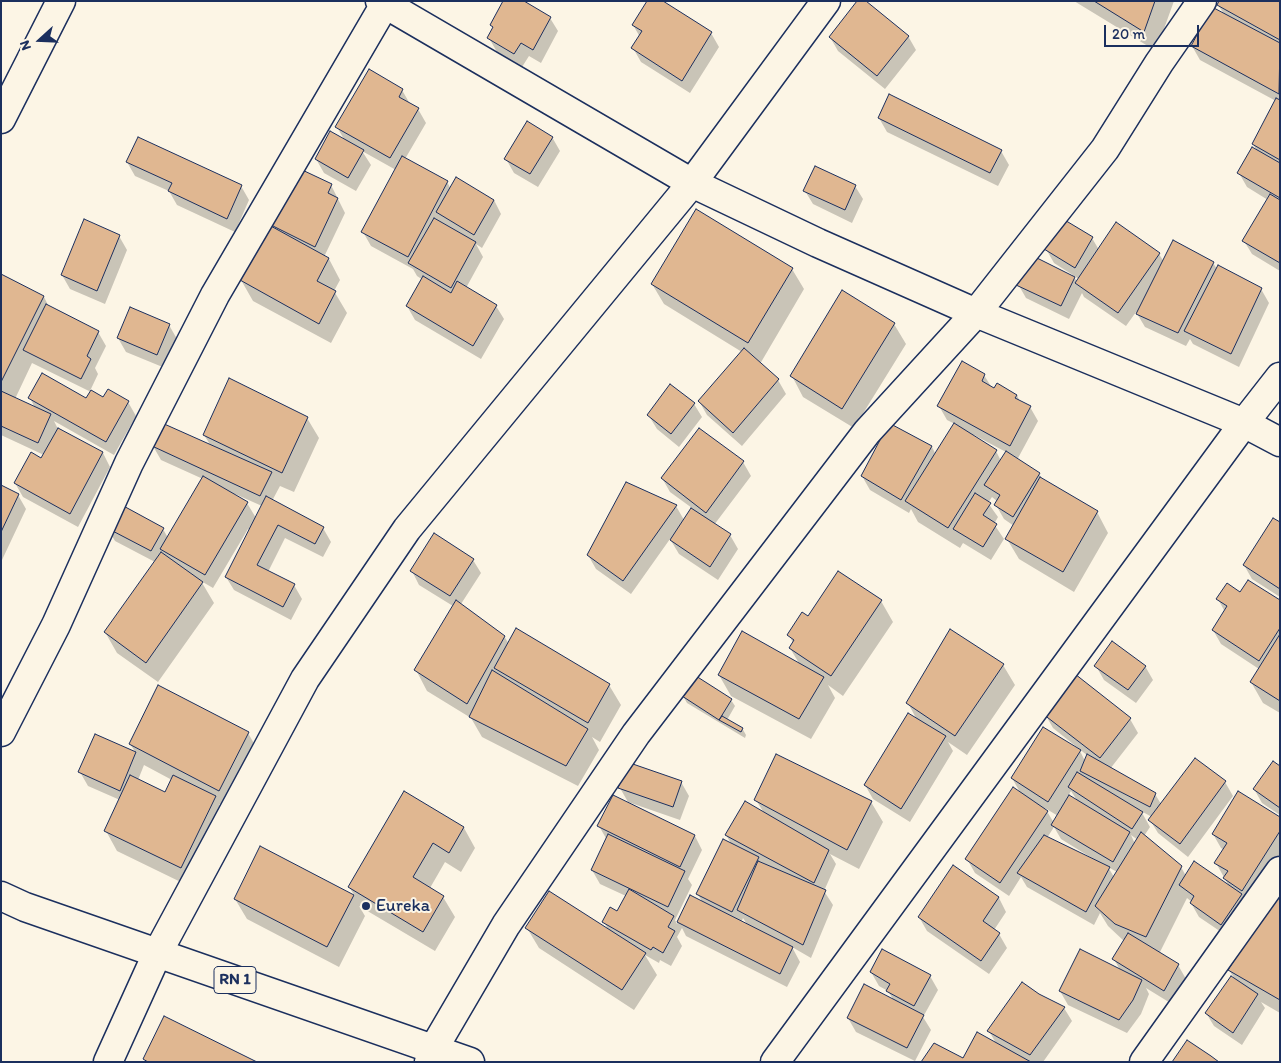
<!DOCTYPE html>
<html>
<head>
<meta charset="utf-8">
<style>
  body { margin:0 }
  #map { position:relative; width:1281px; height:1063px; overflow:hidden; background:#fcf5e5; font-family:Itim,sans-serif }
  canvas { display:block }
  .frame { position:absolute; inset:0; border:2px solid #1b2f5e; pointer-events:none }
  .north { position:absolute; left:15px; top:15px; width:50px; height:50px; -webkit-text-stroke:4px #fcf5e5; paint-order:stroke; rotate:250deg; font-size:14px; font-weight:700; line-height:20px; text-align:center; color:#1b2f5e }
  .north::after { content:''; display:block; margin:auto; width:18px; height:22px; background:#1b2f5e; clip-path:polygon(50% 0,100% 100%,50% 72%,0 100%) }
  .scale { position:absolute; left:1104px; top:25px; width:95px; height:22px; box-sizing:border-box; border:2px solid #1b2f5e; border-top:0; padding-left:6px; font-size:15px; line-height:18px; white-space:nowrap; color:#1b2f5e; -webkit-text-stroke:4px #fcf5e5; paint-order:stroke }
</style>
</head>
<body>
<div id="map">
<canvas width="1281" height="1063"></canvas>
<div class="frame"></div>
<div class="north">N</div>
<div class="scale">20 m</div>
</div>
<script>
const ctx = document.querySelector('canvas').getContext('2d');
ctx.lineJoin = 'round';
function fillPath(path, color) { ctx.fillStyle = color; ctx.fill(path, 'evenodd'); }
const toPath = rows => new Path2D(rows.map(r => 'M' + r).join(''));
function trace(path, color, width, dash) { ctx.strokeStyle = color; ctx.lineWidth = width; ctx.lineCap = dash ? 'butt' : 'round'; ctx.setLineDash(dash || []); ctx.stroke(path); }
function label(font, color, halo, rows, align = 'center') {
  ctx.font = font + ' Itim,sans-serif'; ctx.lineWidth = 4; ctx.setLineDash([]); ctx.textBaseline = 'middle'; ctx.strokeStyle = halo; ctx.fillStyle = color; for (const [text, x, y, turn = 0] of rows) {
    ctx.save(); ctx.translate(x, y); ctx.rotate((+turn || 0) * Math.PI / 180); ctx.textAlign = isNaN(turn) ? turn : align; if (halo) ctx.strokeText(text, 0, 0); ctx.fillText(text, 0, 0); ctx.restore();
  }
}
fillPath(toPath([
  [661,1,711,33,719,47,690,93,641,62,633,48,640,37,633,25],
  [1074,1,1174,1,1156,51],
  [1280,1,1280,271,1252,254,1244,241,1268,200,1247,187,1239,173,1257,151,1253,144,1276,101,1200,60,1192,46,1224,14,1218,5],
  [550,18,558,31,541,63,529,56,522,67,497,52,489,38,494,29,491,25],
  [908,36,916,50,885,89,838,51,830,37],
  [402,90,410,104,418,109,426,123,405,159,447,182,451,189,494,200,501,214,482,248,476,244,483,257,466,288,496,306,504,319,481,359,415,320,407,306,423,280,417,276,413,269,371,246,363,232,396,170,362,151,371,165,356,191,324,173,316,159,345,141,337,127],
  [879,118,1001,151,1009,165,998,186,887,132],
  [552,137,560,151,538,187,514,173,506,159],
  [127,162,241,186,249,200,235,232,177,205,169,191,135,176],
  [331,185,345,213,324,257,329,259,340,280,334,291,347,313,331,343,253,301,241,280,276,230,273,225],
  [855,186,863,199,852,223,813,204,805,191],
  [119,236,127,250,105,304,70,289,62,275],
  [1092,238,1099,250,1159,254,1164,262,1213,263,1217,269,1261,289,1269,303,1239,367,1193,344,1190,339,1186,346,1145,327,1136,312,1126,326,1084,297,1082,293,1069,319,1026,298,1018,284,1073,275,1077,282,1079,279,1054,263,1046,249],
  [792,269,804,289,760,364,778,380,786,394,742,446,707,415,699,401,742,352,664,304,652,284],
  [1,275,44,297,49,307,98,332,106,346,95,368,98,374,90,391,104,399,128,402,136,416,114,455,54,421,58,429,103,453,110,467,78,527,23,497,15,483,42,460,44,455,1,435],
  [32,363,91,392,87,400,30,398,35,408,15,399],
  [894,324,906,344,854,428,803,397,792,376],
  [169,325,177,339,165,368,126,352,118,338],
  [984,375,992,388,1017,395,1020,402,1030,407,1038,421,1017,460,1039,474,1043,480,1097,512,1108,533,1074,592,1019,559,1007,539,1014,526,1004,519,996,505,998,502,992,497,988,503,998,517,994,524,1004,539,991,560,963,543,960,548,918,522,911,509,909,513,870,490,862,476,890,424,932,447,936,455,955,424,947,420,939,406],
  [974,435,1006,452,1001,461,996,451,973,436],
  [694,404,702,417,679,447,657,429,649,416],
  [307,418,319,438,294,492,280,486,272,501,323,528,331,542,323,557,285,538,268,572,294,585,302,599,291,620,234,590,226,577,250,530,248,529,213,588,201,581,214,603,158,682,117,653,105,632,155,562,115,541,107,527,163,529,168,538,203,479,161,460,153,446,211,446,204,435],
  [235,494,262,506,256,518,247,503,234,495],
  [743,462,751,476,714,525,730,535,738,549,718,580,679,554,670,539,631,594,596,569,588,555,676,506,684,520,692,508,670,492,662,478],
  [1,486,18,495,26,509,2,560],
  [1280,524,1280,597,1252,579,1244,565],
  [473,560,481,573,461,604,504,636,509,644,609,685,621,705,600,742,592,737,599,750,578,786,482,737,471,718,427,691,416,670,453,606,419,585,412,571],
  [1241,593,1280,602,1280,713,1263,703,1251,682,1259,669,1221,644,1213,630,1225,612,1218,599],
  [881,601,893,622,843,696,828,685,835,698,811,739,731,696,719,675,800,665,790,648,793,643,789,635,809,618],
  [1003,665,1015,685,967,755,948,742,953,751,910,822,873,799,865,785,917,720,908,703],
  [1096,666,1145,666,1153,680,1136,703,1104,680],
  [683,696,731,700,735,706,727,720,742,728,746,735,745,738,687,703],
  [1045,714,1130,719,1138,733,1110,769,1155,794,1161,804,1225,782,1233,796,1188,857,1158,833,1150,820,1152,817,1141,811,1150,827,1144,836,1181,867,1186,876,1230,888,1216,863,1224,850,1221,848,1213,834,1280,818,1280,857,1230,938,1199,917,1191,903,1192,902,1187,898,1159,954,1178,965,1186,979,1172,1004,1146,988,1149,994,1141,1014,1127,1033,1068,1005,1060,991,1120,970,1114,959,1125,942,1108,926,1100,913,1094,925,1027,887,1021,877,1009,896,975,873,967,859,1021,794,1012,778,1079,749,1085,761,1088,756,1053,728],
  [1071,791,1078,802,1068,796],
  [1045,808,1058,816,1054,823],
  [1054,827,1061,839,1095,860,1094,861,1047,838],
  [1131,835,1138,840,1135,844],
  [1108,867,1117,872,1114,877],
  [248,733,260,754,231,810,219,804,227,818,193,888,117,851,106,831,120,800,88,786,80,772,95,735,136,753,130,744],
  [144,765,172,780,165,793,138,780],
  [1280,767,1280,815,1262,803,1254,789],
  [681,782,689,796,680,820,628,802,620,788],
  [404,793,464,828,475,848,461,872,445,862,430,888,443,897,455,917,435,951,359,906,365,916,339,967,247,919,235,899,261,848,355,896,349,887],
  [613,796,695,836,702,850,688,879,692,885,675,920,677,924,690,897,703,903,697,893,732,845,726,835,764,813,756,800,871,802,883,822,859,869,830,854,836,864,824,891,833,905,811,958,792,947,800,962,787,987,686,936,682,928,677,937,682,946,671,966,660,960,659,963,645,955,657,975,634,1010,539,948,527,928,609,931,604,922,617,912,626,896,600,884,592,870,607,840,599,826],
  [743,918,748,926,741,923],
  [954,867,999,898,1006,912,994,930,999,934,1007,948,989,974,927,931,919,917],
  [1280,892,1280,1013,1261,1002,1265,1008,1242,1045,1214,1026,1206,1013,1236,981,1229,970],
  [871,972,930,976,938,990,923,1017,931,1030,915,1061,856,1032,848,1018,894,1001,888,991,879,986],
  [1038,995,1064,1008,1072,1021,1043,1062,922,1062,964,1059,997,1045,989,1031]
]), '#0003');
const building = toPath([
  [503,1,524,1,551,17,533,50,521,43,514,54,487,38,493,27,490,25,503,1],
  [647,1,663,1,712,32,682,81,631,48,642,31,632,25,647,1],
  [857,1,866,1,909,36,877,76,829,37,857,1],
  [1094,1,1155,1,1144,32,1094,1],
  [1219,1,1280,1,1280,40,1217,5,1219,1],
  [1212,7,1280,43,1279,94,1191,46,1212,7],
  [369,69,403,89,399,97,419,108,390,158,335,127,369,69],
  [889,94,1002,150,990,173,878,118,889,94],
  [1276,98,1280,100,1280,160,1252,144,1276,98],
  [527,121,553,137,530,174,504,159,527,121],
  [330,131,364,150,348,178,315,159,330,131],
  [138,137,242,185,227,219,168,191,172,183,126,162,138,137],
  [1252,147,1280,163,1280,198,1237,173,1252,147],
  [402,156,448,181,408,257,361,232,402,156],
  [815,166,856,185,845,210,803,191,815,166],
  [298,168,332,184,328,193,338,198,315,247,271,225,298,168],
  [456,177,494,200,474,235,436,212,456,177],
  [1270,194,1280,200,1280,263,1242,241,1270,194],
  [696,209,793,268,748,343,651,284,696,209],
  [434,218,476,242,451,288,408,263,434,218],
  [84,219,120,235,97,291,61,275,84,219],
  [1063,219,1093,237,1075,268,1044,249,1063,219],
  [1116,222,1160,253,1118,313,1075,283,1116,222],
  [269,225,329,258,317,281,336,291,319,324,240,280,269,225],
  [1173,240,1214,262,1178,333,1136,314,1173,240],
  [1031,255,1075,277,1061,306,1016,285,1031,255],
  [1218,265,1262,288,1231,354,1184,331,1218,265],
  [1,274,44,296,1,382,1,274],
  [423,276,451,293,457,281,497,305,473,346,406,306,423,276],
  [842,290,895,323,842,409,790,376,842,290],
  [46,304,99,331,87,356,91,359,81,379,23,350,46,304],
  [130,307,170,324,157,355,117,338,130,307],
  [744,348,779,379,733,433,698,401,744,348],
  [962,361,985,374,982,381,994,388,997,383,1017,395,1015,398,1031,406,1010,446,937,406,962,361],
  [42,373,86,398,91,390,103,397,108,389,129,401,106,442,28,398,42,373],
  [229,378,308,417,282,473,203,435,229,378],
  [670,384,695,403,671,434,647,415,670,384],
  [1,391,51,414,38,443,1,426,1,391],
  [162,423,272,472,260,496,152,446,162,423],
  [889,423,932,446,901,500,861,476,889,423],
  [954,423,997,450,948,528,905,501,954,423],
  [58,428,103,452,70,514,14,483,31,452,41,458,58,428],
  [699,428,744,461,706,513,661,478,699,428],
  [1006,451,1040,473,1013,517,994,505,1000,495,984,485,1006,451],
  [203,476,248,502,205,575,160,549,203,476],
  [1040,477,1098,511,1063,572,1005,539,1040,477],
  [626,482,677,505,623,581,587,555,626,482],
  [1,485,19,494,1,532,1,485],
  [975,493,991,503,983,515,997,524,983,547,953,529,975,493],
  [266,496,324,527,315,544,278,525,257,565,295,584,283,607,225,577,266,496],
  [118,503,164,528,151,551,105,527,118,503],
  [691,508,731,534,710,567,670,540,691,508],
  [1273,518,1280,522,1280,589,1243,565,1273,518],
  [434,533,474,559,450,596,410,571,434,533],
  [161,552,203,582,146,663,104,632,161,552],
  [838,571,882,600,831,676,789,648,794,640,787,635,802,612,808,616,838,571],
  [1248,580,1280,600,1280,628,1259,661,1212,630,1227,606,1216,599,1227,583,1240,592,1248,580],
  [456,600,505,636,467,704,414,670,456,600],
  [516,628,610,684,588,723,494,668,516,628],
  [950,629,1004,664,955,736,906,703,950,629],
  [742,631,824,677,799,719,718,675,742,631],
  [1280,634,1280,701,1250,682,1280,634],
  [1112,641,1146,666,1128,690,1094,666,1112,641],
  [492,670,588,729,566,766,469,717,492,670],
  [1075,674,1131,718,1100,758,1043,714,1075,674],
  [696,676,732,699,719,720,682,696,696,676],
  [158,685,249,732,219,791,129,744,158,685],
  [908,713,946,736,901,809,864,785,908,713],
  [722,716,743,728,741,732,719,720,722,716],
  [1043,727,1081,750,1048,802,1011,778,1043,727],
  [95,734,136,752,120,791,78,772,95,734],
  [776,754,872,801,847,850,754,800,776,754],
  [1087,754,1156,793,1150,807,1080,771,1087,754],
  [1195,758,1226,781,1180,844,1148,820,1195,758],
  [1273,761,1280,766,1280,808,1253,789,1273,761],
  [627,762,682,781,673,807,618,788,627,762],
  [1077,772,1143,812,1132,829,1068,787,1077,772],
  [130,775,165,792,173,775,216,796,181,868,104,831,130,775],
  [1013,787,1048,811,1000,883,965,859,1013,787],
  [404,791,464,827,449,853,433,843,413,877,444,896,423,932,348,887,404,791],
  [1238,791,1280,817,1280,831,1242,891,1223,878,1228,871,1214,863,1227,843,1212,834,1238,791],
  [613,795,695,835,680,867,597,826,613,795],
  [1069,795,1130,832,1113,862,1051,825,1069,795],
  [745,801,829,850,814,883,725,835,745,801],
  [1141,832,1182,866,1146,937,1115,924,1095,906,1141,832],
  [608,834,685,871,668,907,591,870,608,834],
  [1044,835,1110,867,1086,912,1017,873,1044,835],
  [723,839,759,857,732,912,696,894,723,839],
  [260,846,354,895,327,947,234,899,260,846],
  [758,861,826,890,803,945,737,910,758,861],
  [1194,861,1242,894,1221,925,1190,903,1194,896,1179,885,1194,861],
  [953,865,999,897,983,921,1000,933,981,961,918,917,953,865],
  [629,889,674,916,668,927,675,931,663,953,653,947,651,950,602,922,610,907,617,911,629,889],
  [1280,889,1280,1000,1228,970,1280,889],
  [549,891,646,953,622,990,525,928,549,891],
  [690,895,793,947,780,974,677,922,690,895],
  [1128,933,1179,964,1164,991,1112,959,1128,933],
  [882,949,931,975,914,1006,886,991,890,984,870,972,882,949],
  [1080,949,1142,980,1133,1000,1119,1020,1059,991,1080,949],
  [1231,976,1258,994,1233,1033,1205,1013,1231,976],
  [1022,982,1039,994,1065,1007,1030,1055,987,1031,1022,982],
  [864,984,924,1015,907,1048,847,1018,864,984],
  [164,1016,257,1062,148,1062,143,1059,164,1016],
  [977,1032,1031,1062,921,1062,934,1043,963,1058,977,1032],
  [1187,1040,1211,1056,1219,1062,1172,1062,1187,1040]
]);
fillPath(building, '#e0b791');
trace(building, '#1b2f5e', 1);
const street = toPath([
  [380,1,692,183,818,243,976,313,1244,423,1280,442],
  [1,119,61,1],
  [1,732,56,625,129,463,215,295,385,4],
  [108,1062,157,954,305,679,407,529,692,183,826,1],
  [429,1062,434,1048,506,925,636,734,867,432,976,313,1105,149,1159,63,1202,1],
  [775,1062,1244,423,1280,377],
  [1144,1062,1280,871]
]);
const highway = toPath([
  [1,896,25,907,470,1062]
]);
trace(street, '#1b2f5e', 31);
trace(highway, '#1b2f5e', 31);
trace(street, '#fcf5e5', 28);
trace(highway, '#fcf5e5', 28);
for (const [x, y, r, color] of [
  [366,906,5,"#1b2f5e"]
]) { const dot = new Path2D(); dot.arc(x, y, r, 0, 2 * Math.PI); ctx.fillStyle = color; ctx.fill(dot); trace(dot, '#fcf5e5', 2); }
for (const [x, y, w] of [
  [235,980,42]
]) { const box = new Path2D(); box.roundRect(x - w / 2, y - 13.5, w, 27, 4); ctx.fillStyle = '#fcf5e5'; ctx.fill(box); trace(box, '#1b2f5e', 1); }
label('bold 16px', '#1b2f5e', null, [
  ["RN 1",235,980]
]);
label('18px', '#1b2f5e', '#fcf5e5', [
  ["Eureka",376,906]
], 'left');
</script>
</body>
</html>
